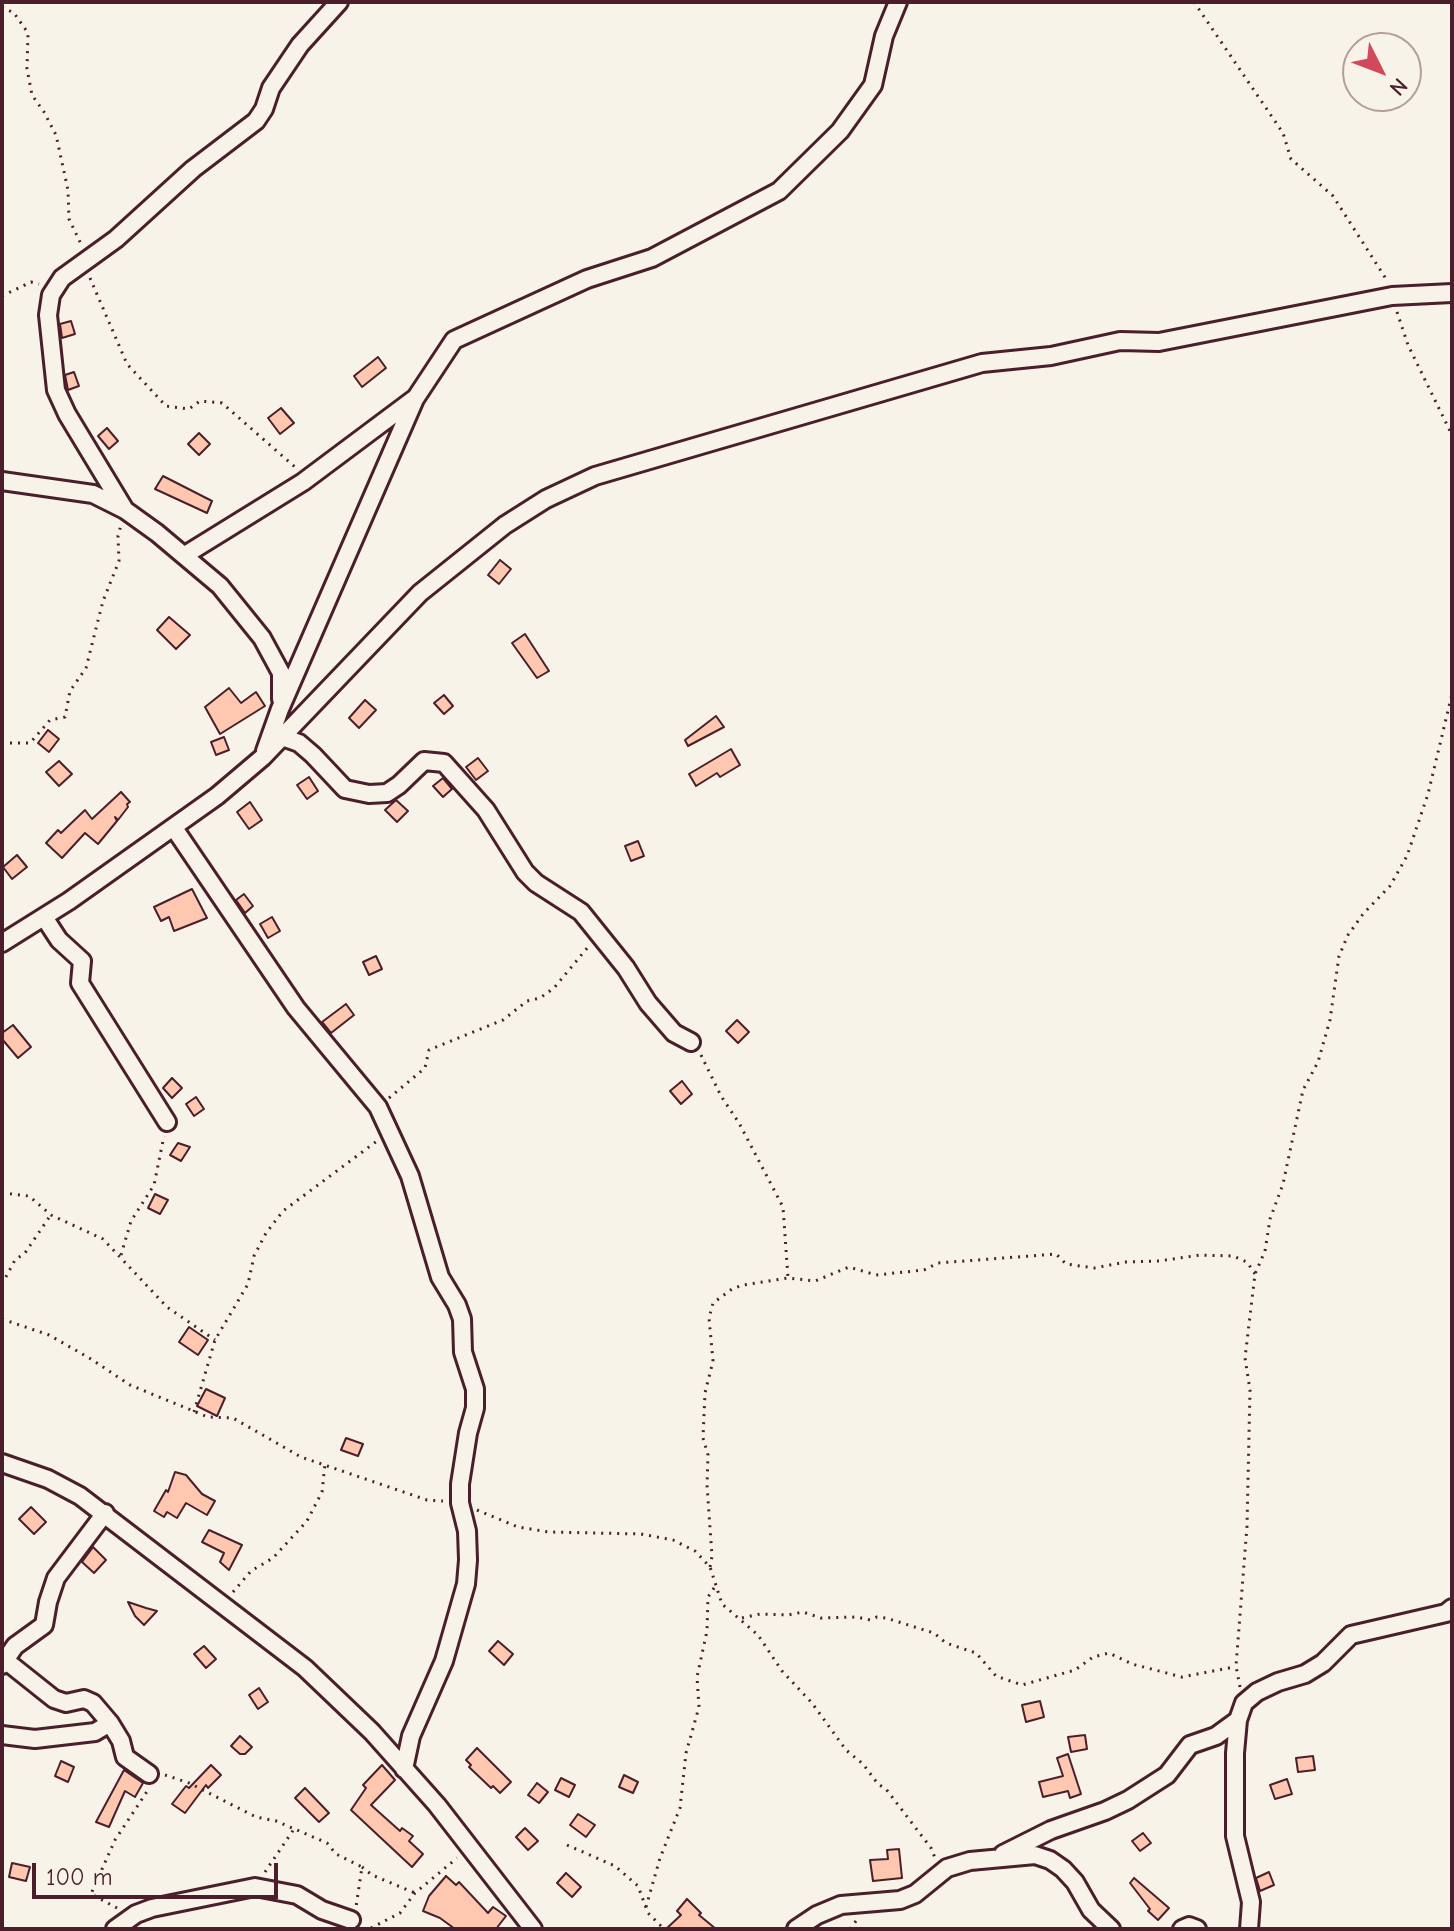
<!DOCTYPE html>
<html>
<head>
<meta charset="utf-8">
<style>
  body { margin:0 }
  #map { position:relative; width:1454px; height:1931px; overflow:hidden; background:#f7f3e8; font-family:"Comic Neue",sans-serif }
  canvas { display:block }
  .frame { position:absolute; inset:0; border:4px solid #4a1f2b; pointer-events:none }
  .north { position:absolute; left:1342px; top:32px; width:80px; height:80px; box-sizing:border-box; background:#f7f3e8; border:2px solid #b29e9c; border-radius:50%; rotate:132deg; font-size:22px; font-weight:700; line-height:32px; text-align:center; color:#4a1f2b }
  .north::after { content:''; display:block; margin:auto; width:28px; height:36px; background:#d1495b; clip-path:polygon(50% 0,100% 100%,50% 72%,0 100%) }
  .scale { position:absolute; left:32px; top:1863px; width:246px; height:36px; box-sizing:border-box; border:4px solid #4a1f2b; border-top:0; padding-left:10px; font-size:24px; line-height:28px; white-space:nowrap; color:#4a1f2b; -webkit-text-stroke:6px #f7f3e8; paint-order:stroke }
</style>
</head>
<body>
<div id="map">
<canvas width="1454" height="1931"></canvas>
<div class="frame"></div>
<div class="north">N</div>
<div class="scale">100 m</div>
</div>
<script>
const ctx = document.querySelector('canvas').getContext('2d');
ctx.lineJoin = 'round';
function fillPath(path, color) { ctx.fillStyle = color; ctx.fill(path, 'evenodd'); }
const toPath = rows => new Path2D(rows.map(r => 'M' + r).join(''));
function trace(path, color, width, dash) { ctx.strokeStyle = color; ctx.lineWidth = width; ctx.lineCap = dash ? 'butt' : 'round'; ctx.setLineDash(dash || []); ctx.stroke(path); }
const building = toPath([
  [71,321,75,334,62,338,60,324,71,321],
  [378,357,386,368,362,387,354,376,378,357],
  [74,372,79,386,68,390,65,375,74,372],
  [281,408,294,423,280,434,268,418,281,408],
  [107,428,118,441,109,449,98,436,107,428],
  [199,433,210,444,199,455,188,444,199,433],
  [163,476,212,501,207,513,155,489,163,476],
  [500,560,511,569,499,584,488,575,500,560],
  [169,617,190,635,176,649,157,630,169,617],
  [525,634,549,671,537,678,512,643,525,634],
  [229,688,241,703,256,692,265,706,220,734,205,707,229,688],
  [444,695,453,706,444,714,434,703,444,695],
  [365,700,376,710,359,728,349,718,365,700],
  [716,716,724,727,688,746,685,740,716,716],
  [48,730,59,739,49,752,38,743,48,730],
  [224,737,229,750,216,755,211,742,224,737],
  [731,749,740,765,720,777,717,773,696,786,689,774,731,749],
  [478,758,488,771,476,780,466,767,478,758],
  [59,761,72,774,59,786,46,772,59,761],
  [309,777,318,791,307,799,297,785,309,777],
  [443,778,452,789,443,797,433,786,443,778],
  [121,792,130,802,127,804,128,807,118,820,115,817,117,821,98,844,85,833,62,858,46,843,58,830,61,833,85,810,92,819,121,792],
  [396,800,408,811,397,822,385,810,396,800],
  [250,802,262,820,249,829,237,812,250,802],
  [638,841,644,856,631,861,625,846,638,841],
  [17,855,27,867,12,879,3,867,17,855],
  [192,889,207,918,174,931,169,917,161,921,154,907,192,889],
  [244,894,253,906,245,913,236,900,244,894],
  [272,917,280,931,268,938,260,924,272,917],
  [376,956,382,969,369,975,363,962,376,956],
  [346,1004,354,1015,331,1033,322,1022,346,1004],
  [737,1020,749,1032,738,1043,726,1031,737,1020],
  [13,1025,31,1047,18,1058,2,1039,2,1033,13,1025],
  [172,1078,182,1088,172,1098,163,1088,172,1078],
  [682,1081,692,1094,681,1104,670,1091,682,1081],
  [196,1097,204,1109,194,1116,186,1104,196,1097],
  [178,1143,190,1147,181,1161,170,1155,178,1143],
  [155,1194,168,1200,160,1214,148,1208,155,1194],
  [189,1327,208,1340,198,1355,179,1342,189,1327],
  [206,1389,225,1398,217,1416,197,1406,206,1389],
  [346,1438,363,1444,358,1456,341,1450,346,1438],
  [175,1472,186,1475,202,1494,215,1501,207,1515,186,1503,177,1518,167,1512,164,1517,154,1511,166,1490,168,1492,175,1472],
  [31,1507,46,1522,34,1534,19,1519,31,1507],
  [209,1530,242,1545,229,1570,220,1562,224,1553,202,1542,209,1530],
  [93,1547,106,1560,94,1573,82,1562,93,1547],
  [128,1602,146,1608,157,1611,144,1625,135,1616,128,1602],
  [498,1641,513,1654,504,1665,489,1651,498,1641],
  [204,1646,216,1659,206,1668,194,1654,204,1646],
  [259,1688,268,1702,258,1709,249,1695,259,1688],
  [1040,1701,1044,1717,1026,1722,1022,1705,1040,1701],
  [1085,1735,1087,1749,1071,1752,1068,1737,1085,1735],
  [240,1736,252,1747,245,1754,240,1754,231,1746,240,1736],
  [477,1748,511,1782,500,1793,493,1786,491,1788,469,1767,471,1765,466,1760,477,1748],
  [1068,1754,1081,1794,1070,1798,1068,1791,1043,1797,1039,1782,1063,1776,1057,1758,1068,1754],
  [1313,1756,1315,1770,1298,1772,1296,1758,1313,1756],
  [61,1761,74,1767,68,1782,55,1776,61,1761],
  [211,1765,221,1775,208,1788,206,1785,185,1813,172,1804,186,1786,189,1788,211,1765],
  [382,1765,395,1780,371,1805,400,1831,402,1828,413,1836,409,1841,423,1854,412,1867,351,1810,366,1788,363,1785,382,1765],
  [124,1770,143,1783,135,1797,125,1791,109,1827,96,1822,124,1770],
  [624,1775,638,1782,633,1793,619,1787,624,1775],
  [561,1778,575,1785,569,1797,555,1790,561,1778],
  [1287,1779,1292,1794,1275,1799,1270,1785,1287,1779],
  [537,1783,548,1792,539,1803,528,1795,537,1783],
  [305,1788,329,1813,319,1822,295,1798,305,1788],
  [578,1814,595,1825,586,1837,570,1825,578,1814],
  [525,1828,538,1841,528,1850,516,1837,525,1828],
  [1143,1833,1151,1843,1140,1851,1132,1841,1143,1833],
  [899,1849,902,1878,873,1881,870,1860,888,1859,887,1850,899,1849],
  [12,1863,30,1867,26,1881,9,1877,12,1863],
  [1269,1872,1274,1885,1260,1891,1256,1878,1269,1872],
  [566,1873,581,1887,572,1897,557,1883,566,1873],
  [446,1876,456,1885,459,1882,488,1913,493,1907,506,1916,496,1929,455,1929,440,1918,423,1911,429,1896,446,1876],
  [1134,1878,1169,1908,1158,1920,1148,1911,1150,1909,1130,1883,1134,1878],
  [687,1899,701,1913,699,1915,716,1929,666,1929,681,1915,677,1911,687,1899]
]);
fillPath(building, '#fdc7b0');
trace(building, '#4a1f2b', 2);
const street = toPath([
  [2,481,93,494,125,510,157,533,220,586,262,638,281,673,281,699],
  [125,510,67,414,56,390,48,315,51,295,62,278,116,239,193,169,256,121,264,109,271,88,300,45,339,2],
  [185,555,303,482,414,399],
  [282,737,299,743,313,755,345,789,369,794,387,793,399,785,424,761,444,763,486,810,525,872,536,883,581,912,626,968,648,1003,674,1033,691,1042],
  [265,751,280,709,415,399,454,340,587,279,652,258,779,191,840,131,873,85,884,36,898,2],
  [174,828,296,1008,378,1107,410,1176,440,1277,457,1305,462,1319,463,1352,475,1389,475,1408,468,1433,460,1484,460,1503,467,1531,468,1560,466,1584,444,1661,411,1736,404,1769],
  [44,917,59,940,82,961,80,983,167,1122],
  [2,943,69,901,217,796,263,757,420,593,505,525,546,499,595,476,982,363,1051,356,1120,341,1159,342,1392,296,1452,293],
  [2,1463,48,1479,80,1496,305,1668,372,1732,437,1805,533,1929],
  [5,1660,54,1699,66,1703,84,1699,93,1703,110,1723,121,1741,125,1757,149,1774],
  [2,1665,15,1646,44,1625,48,1602,56,1578,105,1513],
  [2,1735,35,1739,95,1732,110,1723],
  [1003,1854,1051,1830,1105,1811,1128,1800,1167,1775,1190,1745,1216,1736,1238,1720],
  [115,1929,136,1914,152,1908,255,1887,297,1895,322,1910,351,1920],
  [796,1929,817,1915,841,1905,900,1900,915,1894,947,1868,970,1861,1035,1855,1050,1860,1063,1869,1075,1882,1091,1910,1111,1929],
  [1182,1929,1189,1926,1197,1929],
  [1249,1929,1251,1902,1235,1836,1235,1753,1238,1720,1244,1703,1257,1692,1278,1682,1305,1674,1323,1663,1351,1635,1446,1613,1452,1608]
]);
trace(street, '#4a1f2b', 22);
trace(toPath([
  [1194,2,1283,133,1291,159,1333,196,1388,282],
  [2,7,14,13,28,33,27,69,32,95,44,112,56,135,68,190,69,219,81,244],
  [90,278,127,364,166,406,189,409,200,401,222,403,295,467],
  [2,296,31,282,39,284],
  [1397,312,1408,345,1452,435],
  [2,743,30,743,50,720,65,717,70,691,86,668,103,601,119,561,118,536,121,525],
  [701,1055,721,1096,739,1123,783,1207,788,1278],
  [389,1098,425,1068,429,1050,503,1020,527,1001,540,998,554,988,588,947],
  [2,1193,29,1196,51,1215,103,1239,167,1307,215,1340],
  [121,1255,131,1221,154,1185,164,1136],
  [2,1284,15,1260,25,1253,50,1216],
  [2,1319,49,1335,91,1359,130,1385,208,1417,233,1418,301,1457,427,1500,443,1501],
  [194,1412,215,1340,248,1284,254,1256,266,1233,283,1211,377,1141],
  [477,1510,518,1527,549,1532,641,1534,673,1540,695,1551,710,1567,722,1604,758,1635,782,1671,812,1703,846,1750,863,1764,878,1784,886,1789,931,1848,935,1858],
  [710,1567,712,1556,707,1485,708,1455,703,1438,705,1393,713,1361,709,1318,713,1303,732,1289,743,1285,788,1278,815,1281,849,1267,876,1275,924,1270,938,1263,1056,1254,1066,1264,1094,1268,1126,1262,1159,1261,1200,1255,1233,1256,1247,1262,1255,1274],
  [233,1592,251,1571,273,1558,307,1521,322,1492,325,1464],
  [742,1618,760,1614,788,1615,803,1612,821,1618,857,1617,870,1620,877,1617,886,1618,934,1633,946,1643,976,1653,996,1676,1022,1685,1075,1670,1093,1657,1109,1653,1132,1664,1182,1677,1234,1667],
  [1240,1687,1236,1666,1247,1526,1250,1390,1245,1358,1255,1274,1265,1251,1270,1219,1283,1184,1303,1090,1318,1062,1330,1020,1339,956,1348,935,1363,914,1390,886,1407,856,1428,794,1452,694],
  [165,1775,189,1783,256,1817,276,1821,327,1843,336,1854,362,1867,356,1907],
  [567,1845,615,1866,638,1886,648,1913,664,1929],
  [362,1867,372,1875,415,1893],
  [265,1872,294,1829],
  [646,1907,660,1858,680,1808,686,1753,699,1707,697,1677,707,1631,708,1597,716,1585],
  [117,1908,91,1894,115,1840,148,1790],
  [371,1928,400,1913,415,1893,457,1858],
  [850,1929,856,1921]
]), '#4a1f2b', 3, [2, 6]);
trace(street, '#f7f3e8', 16);
</script>
</body>
</html>
